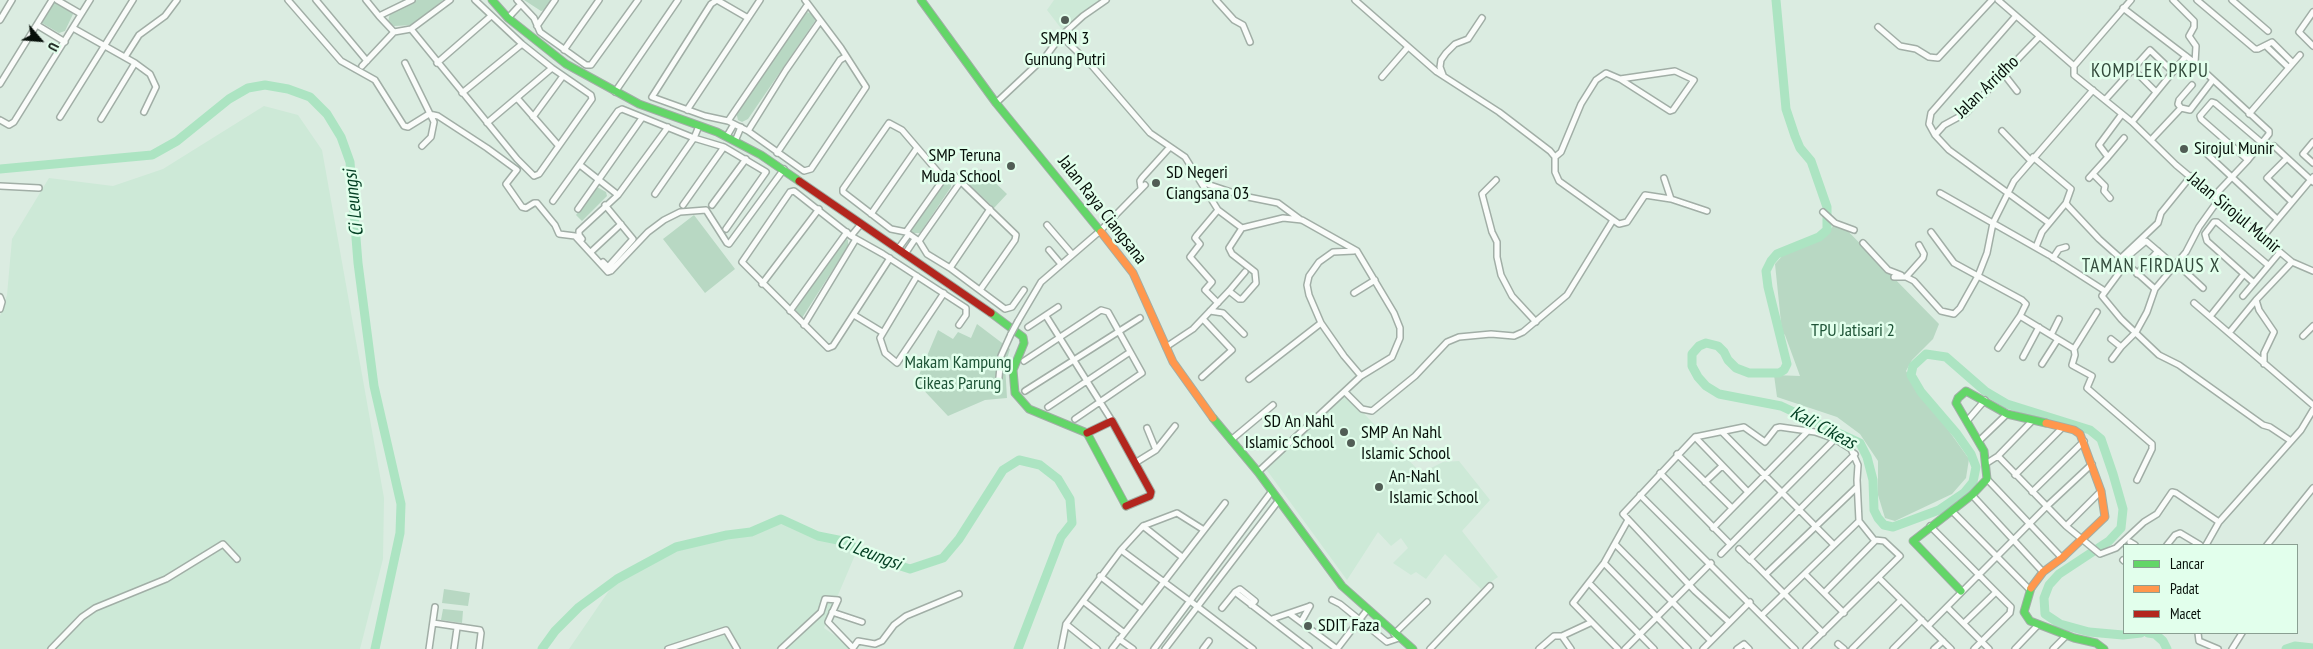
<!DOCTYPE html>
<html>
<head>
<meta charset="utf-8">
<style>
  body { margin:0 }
  #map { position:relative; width:2313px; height:649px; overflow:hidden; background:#dbece1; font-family:"PT Sans Narrow",sans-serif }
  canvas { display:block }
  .legend { position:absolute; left:2123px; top:544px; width:175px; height:90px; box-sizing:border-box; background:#e2ffec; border:1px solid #8a9f92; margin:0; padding:6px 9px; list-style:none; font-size:15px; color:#07100a }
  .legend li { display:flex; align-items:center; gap:10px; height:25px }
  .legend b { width:25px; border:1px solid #8a9f92 }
  .north { position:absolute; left:15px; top:15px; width:50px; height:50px; -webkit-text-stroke:4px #e2ffec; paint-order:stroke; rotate:117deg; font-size:14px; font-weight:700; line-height:20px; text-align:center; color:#07100a }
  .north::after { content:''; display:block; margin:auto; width:18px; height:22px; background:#07100a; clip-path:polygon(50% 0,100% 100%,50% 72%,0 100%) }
</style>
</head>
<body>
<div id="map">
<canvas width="2313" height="649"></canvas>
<ul class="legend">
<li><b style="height:6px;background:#63d668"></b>Lancar</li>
<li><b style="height:6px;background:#ff974d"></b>Padat</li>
<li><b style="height:6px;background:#b3261e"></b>Macet</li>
</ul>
<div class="north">U</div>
</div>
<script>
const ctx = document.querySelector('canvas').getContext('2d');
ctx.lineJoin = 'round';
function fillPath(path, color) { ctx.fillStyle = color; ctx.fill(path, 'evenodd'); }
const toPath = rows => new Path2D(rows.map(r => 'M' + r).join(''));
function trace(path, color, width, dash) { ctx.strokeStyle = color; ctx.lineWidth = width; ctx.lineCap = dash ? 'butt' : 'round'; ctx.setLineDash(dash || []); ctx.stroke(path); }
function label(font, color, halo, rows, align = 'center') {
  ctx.font = font + ' "PT Sans Narrow",sans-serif'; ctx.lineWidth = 5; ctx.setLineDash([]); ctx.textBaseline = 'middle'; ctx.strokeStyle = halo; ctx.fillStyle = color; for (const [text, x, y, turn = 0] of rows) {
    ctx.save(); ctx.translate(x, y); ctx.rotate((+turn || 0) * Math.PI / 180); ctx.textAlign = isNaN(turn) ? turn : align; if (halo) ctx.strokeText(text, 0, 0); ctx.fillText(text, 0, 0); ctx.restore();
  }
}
fillPath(toPath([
  [1054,0,1101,0,1063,31,1047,10],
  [264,106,298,115,322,150,384,498,383,559,360,649,0,649,0,316,7,295,12,239,49,178,113,186,163,169],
  [1346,395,1421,473,1443,462,1459,461,1490,500,1462,531,1498,577,1481,589,1445,554,1426,579,1416,572,1411,575,1393,563,1408,548,1401,538,1391,546,1378,532,1347,580,1266,469],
  [781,519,818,536,843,541,858,548,824,628,854,649,569,649,617,579,676,547,751,532]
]), '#cde9d7');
fillPath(toPath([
  [417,0,443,0,414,25,394,26,388,22,390,13],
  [524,0,552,0,544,10,541,11],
  [55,1,72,11,73,14,65,31,59,33,42,23,40,20,52,2],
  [807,12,814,15,815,21,748,119,742,122,738,120,736,112],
  [981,169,1007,194,994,208,968,183],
  [945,178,951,181,951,187,920,233,911,233,910,230],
  [597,187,606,192,607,196,582,221,576,215],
  [694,215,735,269,705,293,663,239],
  [1838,221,1939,324,1933,339,1912,360,1906,371,1969,459,1966,478,1952,494,1895,521,1885,518,1878,495,1878,461,1860,434,1837,417,1777,397,1774,375,1800,376,1785,335,1782,332,1775,264,1784,254,1819,241],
  [845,238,848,240,848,246,802,318,794,310],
  [977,324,1010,349,1005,365,1007,398,985,400,948,416,916,382,938,330,953,339,958,332,971,338],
  [444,589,470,593,468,606,442,603],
  [443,609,463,611,462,623,441,620]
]), '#b8d8c3');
trace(toPath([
  [1776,0,1786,109,1795,136,1800,148,1811,161,1827,207,1827,230,1819,237,1777,254,1771,261,1766,271,1768,287,1787,364,1784,370,1779,373,1749,373,1736,368,1728,360,1724,352,1718,346,1706,343,1699,346,1692,354,1692,366,1698,377,1706,386,1719,394,1781,406,1860,443,1867,457,1873,480,1874,510,1878,518,1884,525,1893,527,1939,510,1964,493,1973,482,1976,467,1971,454,1957,434,1921,392,1911,375,1913,366,1926,354,1946,357,1985,391,2007,404,2090,430,2101,439,2113,474,2123,509,2121,528,2109,541,2059,574,2049,585,2044,598,2045,614,2060,624,2089,632,2123,635,2141,633],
  [0,169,152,155,177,141,229,99,248,88,265,85,288,89,310,97,327,114,341,137,350,162,358,263,374,386,401,504,400,533,375,649],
  [2148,633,2155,634,2163,641,2167,649],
  [542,649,555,631,579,607,617,579,676,547,727,535,751,532,781,519,818,536,843,541,869,556,910,569,943,558,959,539,1003,470,1019,460,1040,465,1058,479,1070,499,1072,523,1061,537,1018,649],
  [2286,649,2295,646,2313,648]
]), '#ace4c2', 9);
const street = toPath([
  [57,0,81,14],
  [288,0,341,61,375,80,404,126,408,127,429,114,438,116,487,148,517,170,506,184,522,207,526,208,534,203,537,203,555,225,559,234,575,236,608,272,611,271,648,232,664,220,680,212,706,210,727,243,729,244,784,169],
  [316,0,367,61],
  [366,0,379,16,412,0],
  [517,0,534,18,540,32,586,65,591,65,638,0],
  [717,0,711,4,652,97,705,116,728,121,748,131,804,171,811,169,866,87,841,48,805,0],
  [717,0,748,18],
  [1216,0,1234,20,1243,25,1250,42],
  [1355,0,1437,72,1499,112,1550,151,1555,157,1555,172,1559,181,1619,224,1627,222,1645,195,1671,199,1707,211],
  [1998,0,2074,66],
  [2131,0,2074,66,2074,75,2132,122,2176,165,2280,252,2292,262,2313,271],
  [2173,0,2194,21,2194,27,2189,36,2196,46,2195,63],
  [2197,0,2255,49,2258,49,2272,42,2293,63],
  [2232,0,2268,31],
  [2123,8,2195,63,2269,131,2269,134,2248,160,2215,195],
  [2313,12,2299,32,2313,46],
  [379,16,394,32],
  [2015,17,1931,113,1929,124,1935,135,1949,150,2049,223],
  [508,18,521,4],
  [0,20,12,0],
  [37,25,65,42],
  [537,26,555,0],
  [1878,27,1900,46,1916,49,1929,57,1938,58,1992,0],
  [73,28,135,63,150,74,156,87,144,112],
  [411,29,450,0],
  [1061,36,1093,67,1150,133,1185,157,1218,210,1242,228],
  [2266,46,2288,67],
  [564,50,599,0],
  [125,57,139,35,165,16,177,0],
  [405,63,434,122,431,137,422,146],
  [437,63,491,16],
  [362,66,394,32,411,29,517,159,534,176,539,174,592,99,591,95,552,68,522,44,475,0],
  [2133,69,2155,91],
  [2003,73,2017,91],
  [1443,75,1440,67,1441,60,1446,53,1455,44,1468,39,1482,18],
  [1382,77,1408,47],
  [0,84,52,0],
  [615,92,678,0],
  [462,93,522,44],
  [517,98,558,145],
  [2105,100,2150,50,2173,72],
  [996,103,1046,56,1061,36,1083,16,1106,0],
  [2181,108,2178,104,2179,100,2192,85],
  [687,110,760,0],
  [2249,114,2300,55],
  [60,117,133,0],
  [533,117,563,76],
  [101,119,135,63],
  [0,120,9,125,14,122,90,0],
  [728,121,808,4],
  [2132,122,2186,56],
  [487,123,552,68],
  [748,131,786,70,820,21],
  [2002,131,2030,160],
  [1935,135,1944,125,1966,113,2039,37],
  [727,136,734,124],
  [736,139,741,127],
  [2151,140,2181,108,2190,110,2212,81],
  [2313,142,2303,154,2313,163],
  [2274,146,2313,182],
  [777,153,840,60,845,57],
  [2206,153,2277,219],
  [1555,157,1561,152,1581,104,1596,80,1606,73,1620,79,1670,111,1673,110,1694,80,1675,71,1620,79],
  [2033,157,2071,189,2066,203,2068,206,2099,239,2155,289],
  [2108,157,2124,138],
  [2286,159,2267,178,2292,202],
  [2248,160,2201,119,2200,116,2212,102,2215,103,2262,143],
  [580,165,618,195],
  [2093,174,2105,186,2104,191,2110,198],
  [2191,176,2161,213,2158,223,2121,258,2119,273,2102,296,2121,319,2159,355,2179,365,2263,425,2270,427,2291,441],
  [1664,178,1671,199],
  [2089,178,2108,157,2099,145,2122,114],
  [944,179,902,130,889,123,843,189,843,192,891,229,906,232,919,241,927,254,950,268,1005,309,1012,307,1024,290],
  [1496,180,1482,194,1492,232,1497,242,1497,257,1501,275,1512,296,1536,322],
  [1201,182,1243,196,1278,203,1301,220],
  [0,186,39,188],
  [1141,188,1140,181,1142,178,1170,147],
  [1940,193,2049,255,2105,291],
  [655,194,694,138,699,126],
  [553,201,618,111,622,109,694,138,724,147,766,172,726,229],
  [683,205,724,147],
  [712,205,746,159],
  [578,209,642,118],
  [1823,212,1835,223,1854,230],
  [871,214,917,148],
  [1047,225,1072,254],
  [906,232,947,174,955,176,1016,235,1015,240,980,290],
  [1931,232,1954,263,2022,300,2026,304,2020,316,2074,349,2097,312],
  [851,236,861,224],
  [2262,238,2313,177],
  [582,239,579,235,579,231,618,195,668,127],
  [919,241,961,181],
  [1863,243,1888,270,1901,275],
  [2036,247,2042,232,2066,203],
  [898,249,909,234],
  [1049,250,1060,263],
  [592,251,621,224],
  [1354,251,1333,252,1319,262,1309,276,1307,285,1309,295,1321,323,1344,356,1361,376],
  [905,254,915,239],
  [2127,257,2146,241,2174,265],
  [890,258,833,346,828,348,742,262,790,192,794,191,851,236,883,254,966,308,966,315,959,325],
  [2053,258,2059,249,2066,247],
  [603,262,608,267,633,239,605,205],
  [2176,263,2203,288],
  [2268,265,2217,222,2214,222,2205,234,2207,241,2254,283,2280,252],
  [950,268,990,209],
  [2137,274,2158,251],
  [917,276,880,338,885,353,897,363,944,293],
  [1894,277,1906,277,1914,281,1941,311,1954,314,1960,308,1978,276,1987,253,1993,223,2014,181,2093,90],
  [1906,277,1923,258,1924,254,1919,245],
  [762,284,819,209],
  [1229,291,1239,299,1242,299,1256,283,1255,272,1232,254,1229,248,1242,228,1283,218,1302,220,1357,251,1394,313,1400,328,1400,338,1392,357,1361,376,1258,472],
  [1354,293,1375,280],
  [2243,296,2254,283],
  [0,297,2,302,0,309],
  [1218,303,1205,290,1212,282,1190,257,1200,244,1195,238,1197,235,1218,210],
  [2194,303,2313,405],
  [790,311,847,232],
  [1210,311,1223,313,1244,334],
  [2212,314,2244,274],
  [854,315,882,332],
  [1046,316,1112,421],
  [1018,321,1041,282,1100,231,1145,185],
  [804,325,856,239],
  [1028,327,1058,307],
  [2229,333,2256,300],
  [2051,335,2059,319],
  [2303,336,2313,326],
  [2111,339,2121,347,2136,332,2147,312,2155,289,2186,252,2199,227,2219,199],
  [1166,347,1193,329,1229,291,1245,272],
  [1998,348,2020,316],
  [2074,349,2075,355,2072,365,2092,376,2087,388,2152,444,2152,449,2137,480],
  [2023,357,2039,327],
  [2112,359,2121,347],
  [1024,361,1101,310,1108,312,1142,373,1075,419],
  [2042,364,2058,339],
  [2264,364,2264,353,2274,332,2259,310,2256,300,2292,262],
  [1202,377,1232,350,1203,319],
  [1249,379,1321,323],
  [998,388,1001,356,1011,334],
  [1025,391,1140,318],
  [1345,392,1362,409,1372,411,1415,376,1447,342,1459,337,1491,334,1514,336,1523,332,1567,295,1613,220],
  [1048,407,1130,352],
  [1967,421,1985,400],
  [1722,432,1834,545],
  [1695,437,1748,492],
  [1231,440,1273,405],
  [1980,440,2007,414],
  [1156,450,1175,426],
  [1677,454,1732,508],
  [1998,456,2066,526,2100,554,2116,548,2144,522,2157,514,2172,492,2176,493,2219,522],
  [1135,463,1156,450,1147,428],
  [1987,463,1998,456,2032,421],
  [1660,473,1730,544],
  [2015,475,2062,428],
  [1987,479,2062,558],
  [1705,482,1722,466],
  [2032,492,2084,441],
  [1640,495,1795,649],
  [1972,495,2043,572],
  [1952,511,2030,590],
  [1143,526,1182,557],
  [1930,526,2011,607,2010,613,1974,649],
  [2066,526,2101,491],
  [1713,528,1808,431],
  [2130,542,2135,545],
  [1615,544,1711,641],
  [2167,545,2175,535,2180,533,2200,545],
  [2206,545,2219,522,2301,430,2313,410],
  [2267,545,2313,488],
  [1739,549,1750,560],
  [1121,550,1187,599],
  [1721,554,1835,439],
  [2123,560,2124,561],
  [1604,563,1688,649],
  [1766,574,1857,487],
  [1805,574,1844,613],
  [1100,576,1142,609],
  [1879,578,1951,649],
  [1589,583,1654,649],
  [1235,592,1240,589,1255,601,1251,605],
  [1332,600,1340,604,1387,642,1399,638],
  [1083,601,1123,632],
  [1190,601,1253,649],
  [1947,607,1989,649],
  [1222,608,1235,592,1309,649],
  [832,612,862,622],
  [1290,614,1337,649],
  [1762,615,1859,521],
  [1272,619,1310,606],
  [1301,622,1310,606],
  [1729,622,1695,591,1623,514,1695,437,1744,427,1765,442,1776,428,1780,427,1815,432,1835,439,1851,449,1858,465,1857,480,1859,521,1875,541,1824,593],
  [433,623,480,630,481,633,479,649],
  [1964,623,1996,592],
  [1066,624,1097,649],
  [1928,626,2046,507,2092,464],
  [1823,633,1750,559,1855,454],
  [2198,633,2199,641,2218,649],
  [1394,634,1427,602],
  [1562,636,1590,623],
  [1119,639,1133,649],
  [1838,644,1844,649],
  [51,649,82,617,95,608,166,579,223,544,237,559],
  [429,649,435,607],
  [454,649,457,628],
  [668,649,726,630,737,649],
  [781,649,821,612,825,599,838,600,828,622,853,648,858,641,875,644,882,641,894,625,906,616,959,594],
  [1061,649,1066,624,1121,550,1143,526,1177,513,1204,530],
  [1112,649,1225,503],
  [1154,649,1272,491],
  [1165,649,1279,500],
  [1203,649,1209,641],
  [1337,649,1367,610],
  [1430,649,1490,586],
  [1539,649,1554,636,1562,636,1571,649],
  [1618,649,1573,603,1604,563,1628,520],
  [1625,649,1711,563],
  [1703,649,1750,602],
  [1737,649,1744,644,1749,649],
  [1806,649,1900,556,1884,541,1875,540],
  [1852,649,1901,600],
  [1893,649,1922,620],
  [1934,649,1943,641],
  [2015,649,2038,625],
  [2053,649,2067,635],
  [2232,649,2242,633]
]);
const fast = toPath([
  [492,0,508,18,566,64,639,104,717,132,761,155,799,181],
  [921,0,996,103,1101,232],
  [991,313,1023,337,1024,343,1013,370,1015,393,1029,409,1087,433,1126,506],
  [1213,418,1258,472,1342,586,1413,649],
  [2031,588,2024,612,2030,621,2074,638,2096,643,2104,649],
  [1961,591,1913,541,1972,495,1987,479,1984,451,1956,403,1958,398,1966,391,2007,414,2046,423]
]);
const slow = toPath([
  [1101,232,1133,273,1173,362,1213,418],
  [2031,588,2043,572,2062,558,2105,517,2101,491,2080,434,2074,430,2046,423]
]);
const jam = toPath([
  [799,181,991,313],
  [1087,433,1112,421,1151,492,1150,496,1126,506]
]);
trace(street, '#a1aea6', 8);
trace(fast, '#a1aea6', 9);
trace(slow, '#a1aea6', 9);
trace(jam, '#a1aea6', 9);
trace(street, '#fafcfa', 5);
trace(fast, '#63d668', 7);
trace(slow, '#ff974d', 7);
trace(jam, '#b3261e', 7);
const streetBridge = toPath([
  [1011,334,1018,321]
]);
trace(streetBridge, '#a1aea6', 8, []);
trace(streetBridge, '#fafcfa', 5);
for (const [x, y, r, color] of [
  [1065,20,5,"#515d55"],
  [2184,149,5,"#515d55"],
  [1011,166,5,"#515d55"],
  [1156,183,5,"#515d55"],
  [1344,432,5,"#515d55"],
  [1351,443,5,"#515d55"],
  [1379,487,5,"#515d55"],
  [1308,626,5,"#515d55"]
]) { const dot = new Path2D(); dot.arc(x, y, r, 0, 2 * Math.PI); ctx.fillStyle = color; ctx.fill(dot); trace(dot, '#e2ffec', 2); }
label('18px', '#07100a', '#e2ffec', [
  ["SMPN 3",1065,39,"center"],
  ["Gunung Putri",1065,60,"center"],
  ["Sirojul Munir",2194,149],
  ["SMP Teruna",1001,156,"right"],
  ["Muda School",1001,177,"right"],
  ["SD Negeri",1166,173],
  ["Ciangsana 03",1166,194],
  ["SD An Nahl",1334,422,"right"],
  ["Islamic School",1334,443,"right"],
  ["SMP An Nahl",1361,433],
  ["Islamic School",1361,454],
  ["An-Nahl",1389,477],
  ["Islamic School",1389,498],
  ["SDIT Faza",1318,626]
], 'left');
label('18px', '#07100a', '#e2ffec', [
  ["Jalan Arridho",1987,87,-44],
  ["Jalan Raya Ciangsana",1102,210,52],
  ["Jalan Sirojul Munir",2234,213,40]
]);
label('18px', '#1f5437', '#e2ffec', [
  ["TPU Jatisari 2",1853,331],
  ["Makam Kampung",958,363],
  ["Cikeas Parung",958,384]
]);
ctx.letterSpacing = '1px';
label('19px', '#334b3c', '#e2ffec', [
  ["KOMPLEK PKPU",2150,72],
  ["TAMAN FIRDAUS X",2151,267]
]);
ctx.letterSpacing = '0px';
label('italic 19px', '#033f23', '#e2ffec', [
  ["Ci Leungsi",354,203,-96],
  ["Kali Cikeas",1823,428,28],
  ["Ci Leungsi",869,553,21]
]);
</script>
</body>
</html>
